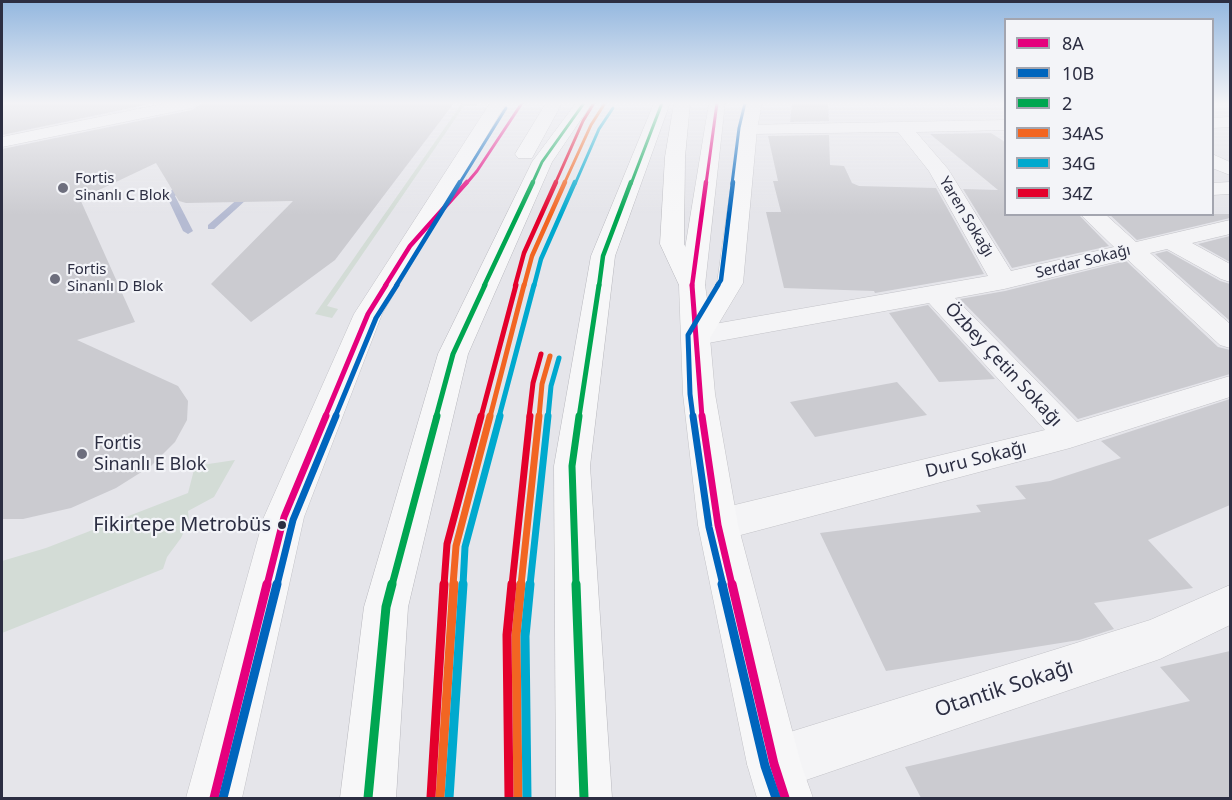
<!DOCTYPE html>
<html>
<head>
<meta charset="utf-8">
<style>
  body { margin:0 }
  #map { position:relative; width:1232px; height:800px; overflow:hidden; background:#e5e5ea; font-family:"Noto Sans",sans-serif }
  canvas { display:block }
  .frame { position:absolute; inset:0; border:3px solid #2c2e42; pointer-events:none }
  .legend { position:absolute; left:1004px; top:18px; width:210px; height:198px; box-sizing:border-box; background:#f3f4f8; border:2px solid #a3a5af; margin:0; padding:8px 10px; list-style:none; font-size:18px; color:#2c2e42 }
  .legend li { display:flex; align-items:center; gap:12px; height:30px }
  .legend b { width:30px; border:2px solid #a3a5af }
</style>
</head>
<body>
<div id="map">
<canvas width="1232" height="800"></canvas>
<div class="frame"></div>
<ul class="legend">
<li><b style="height:8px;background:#e5007d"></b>8A</li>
<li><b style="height:8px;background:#0065bd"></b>10B</li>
<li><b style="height:8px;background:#00a651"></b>2</li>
<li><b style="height:8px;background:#f26522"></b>34AS</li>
<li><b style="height:8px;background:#00a9ce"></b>34G</li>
<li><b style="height:8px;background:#e4002b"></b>34Z</li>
</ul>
</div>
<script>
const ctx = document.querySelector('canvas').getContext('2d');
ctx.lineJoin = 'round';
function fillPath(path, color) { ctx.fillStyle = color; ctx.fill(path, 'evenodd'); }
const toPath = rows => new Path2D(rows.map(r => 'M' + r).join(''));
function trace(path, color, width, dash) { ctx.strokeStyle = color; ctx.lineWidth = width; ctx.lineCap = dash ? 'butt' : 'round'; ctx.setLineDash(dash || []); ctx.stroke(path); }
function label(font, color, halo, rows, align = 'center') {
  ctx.font = font + ' "Noto Sans",sans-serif'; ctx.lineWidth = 4.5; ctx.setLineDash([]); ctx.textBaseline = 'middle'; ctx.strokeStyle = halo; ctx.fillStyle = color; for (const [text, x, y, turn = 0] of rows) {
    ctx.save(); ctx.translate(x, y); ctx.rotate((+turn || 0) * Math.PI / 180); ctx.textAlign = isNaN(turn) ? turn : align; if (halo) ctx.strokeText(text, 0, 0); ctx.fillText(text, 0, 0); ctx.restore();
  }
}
fillPath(toPath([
  [462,103,478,103,476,106,464,106,327,306,338,309,332,318,315,314],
  [235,460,214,497,188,511,189,521,181,538,167,557,163,569,2,633,2,561,46,548,188,493,195,466]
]), '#d3dcd6');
fillPath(toPath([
  [181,182,188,184,175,196,193,231,188,234,183,231,166,195,181,182],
  [249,189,256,191,214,229,208,229,208,225,249,189]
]), '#b5bbd2');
fillPath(toPath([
  [2,103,155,103,2,135],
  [202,103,454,103,335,260,251,322,211,284,293,201,186,203,179,201,156,163,80,199,135,322,77,340,178,386,188,401,187,420,175,442,151,466,116,488,71,508,23,519,2,519,2,149,192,110],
  [792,103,828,103,829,121,790,122],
  [991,133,1005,142,1005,214,1078,214,1109,246,1012,268,963,189,998,190,930,134],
  [829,135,830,165,844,166,852,183,859,186,936,188,984,274,875,293,874,291,784,288,766,212,781,212,773,181,778,181,768,136],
  [1109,214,1230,214,1230,218,1137,240],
  [1230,236,1230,262,1198,244],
  [1167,251,1220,281,1230,284,1230,321,1155,254],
  [1126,261,1218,347,1230,350,1230,374,1078,419,960,299,1005,291],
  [928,305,995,379,939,382,889,313],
  [897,382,927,415,815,437,790,402],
  [1230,399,1230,505,1148,540,1193,588,1094,603,1114,629,1079,640,886,671,820,533,981,512,976,505,1026,499,1015,486,1050,481,1121,458,1101,441],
  [1230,651,1230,798,921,798,905,767,1190,701,1160,667]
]), '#cbcbd0');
const street = toPath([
  [1230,117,1230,127,1212,128,1212,118,1230,117],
  [1006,120,1006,130,916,132,948,169,1011,271,1114,247,1080,214,1105,214,1136,242,1230,220,1230,234,1192,243,1230,264,1230,282,1221,279,1167,249,1150,253,1230,324,1230,348,1220,345,1127,259,1004,289,955,298,1077,422,1230,376,1230,397,1070,448,718,541,704,536,698,525,704,514,718,509,1045,430,929,303,697,345,687,342,682,336,687,330,697,327,988,276,929,171,898,132,748,134,742,133,739,129,742,125,1006,120],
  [1212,154,1230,162,1230,175,1212,168,1212,154],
  [1230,182,1230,194,1212,195,1212,183,1230,182],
  [1230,585,1230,625,1160,659,774,791,755,783,747,764,755,745,774,737,1150,620,1230,585]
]);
const secondary = toPath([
  [167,103,200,103,192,108,2,147,2,137,167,103],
  [490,103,506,103,382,314,304,517,242,798,186,798,264,517,354,314,490,103],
  [709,103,725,103,705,285,707,299,717,283,739,129,746,103,762,103,757,129,743,283,710,338,715,394,738,525,801,764,813,798,757,798,747,764,698,525,683,394,679,285,709,103]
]);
const highway = toPath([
  [546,103,562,103,532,158,518,158,515,154,546,103],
  [576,103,592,103,552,162,468,354,408,607,396,798,340,798,364,607,438,354,532,162,576,103],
  [654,103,670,103,615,256,590,466,612,798,556,798,554,466,591,256,654,103],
  [674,103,690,103,685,157,684,244,705,285,701,291,692,293,683,291,679,285,660,244,665,157,674,103]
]);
trace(street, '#c3c3c8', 1);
trace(secondary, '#c3c3c8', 1);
trace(highway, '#b8b8be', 1);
fillPath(street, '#f4f4f6');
fillPath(secondary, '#f7f7f8');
fillPath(highway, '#f7f7f8');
trace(toPath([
  [466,184,477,171,522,103],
  [706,184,717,103]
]), '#e5007d', 3);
trace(toPath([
  [385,286,410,246,467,182],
  [692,286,706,182]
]), '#e5007d', 4.5);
trace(toPath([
  [692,285,702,417],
  [325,417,368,314,386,285]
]), '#e5007d', 5);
trace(toPath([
  [702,416,718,525,732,585],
  [267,585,284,517,326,416]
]), '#e5007d', 7);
trace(toPath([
  [732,584,774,764,785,798],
  [214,798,267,584]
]), '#e5007d', 9);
trace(toPath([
  [459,184,506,108],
  [732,184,739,128,745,103]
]), '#0065bd', 3);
trace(toPath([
  [396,286,460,182],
  [717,286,721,280,733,182]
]), '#0065bd', 4.5);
trace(toPath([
  [335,417,376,318,397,285],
  [693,417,690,394,688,335,718,285]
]), '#0065bd', 5);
trace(toPath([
  [693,416,709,527,723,585],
  [277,585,293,520,336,416]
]), '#0065bd', 7);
trace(toPath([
  [722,584,765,766,776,798],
  [223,798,277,584]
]), '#0065bd', 9);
trace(toPath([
  [532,184,542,162,584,103],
  [631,184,662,103]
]), '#00a651', 3);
trace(toPath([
  [484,286,533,182],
  [599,286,603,256,631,182]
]), '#00a651', 4.5);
trace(toPath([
  [436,417,453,354,485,285],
  [579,417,599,285]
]), '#00a651', 5);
trace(toPath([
  [392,585,437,416],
  [576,585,572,466,579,416]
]), '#00a651', 7);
trace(toPath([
  [576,584,584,798],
  [368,798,386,607,392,584]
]), '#00a651', 9);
trace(toPath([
  [564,184,591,125,605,103]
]), '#f26522', 3);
trace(toPath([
  [524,286,532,256,565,182]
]), '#f26522', 4.5);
trace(toPath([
  [490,417,524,285],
  [539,417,542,384,550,356]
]), '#f26522', 5);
trace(toPath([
  [453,585,456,546,490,416],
  [521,585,539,416]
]), '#f26522', 7);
trace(toPath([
  [440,798,454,584],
  [518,798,516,636,521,584]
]), '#f26522', 9);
trace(toPath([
  [575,184,599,129,613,108]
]), '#00a9ce', 3);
trace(toPath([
  [534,286,541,259,575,182]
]), '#00a9ce', 4.5);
trace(toPath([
  [499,417,534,285],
  [548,417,551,386,559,358]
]), '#00a9ce', 5);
trace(toPath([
  [463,585,465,547,500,416],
  [530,585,548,416]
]), '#00a9ce', 7);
trace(toPath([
  [449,798,463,584],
  [527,798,525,636,530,584]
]), '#00a9ce', 9);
trace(toPath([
  [555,184,583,121,594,103]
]), '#e4002b', 3);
trace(toPath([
  [515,286,524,253,556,182]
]), '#e4002b', 4.5);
trace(toPath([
  [481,417,516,285],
  [529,417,533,383,541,354]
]), '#e4002b', 5);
trace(toPath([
  [444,585,447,544,481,416],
  [512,585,530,416]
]), '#e4002b', 7);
trace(toPath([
  [431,797,444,584],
  [509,798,507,635,512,584]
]), '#e4002b', 9);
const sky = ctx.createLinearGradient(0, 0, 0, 215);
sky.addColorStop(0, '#93b7df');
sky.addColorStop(0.48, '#f3f3f6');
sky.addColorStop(1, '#f3f3f600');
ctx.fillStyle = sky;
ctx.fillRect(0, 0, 1232, 215);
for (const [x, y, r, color] of [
  [63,188,6,"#6d6e7d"],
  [55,279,6,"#6d6e7d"],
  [82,454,6,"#6d6e7d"],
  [282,525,5,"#2c2e42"]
]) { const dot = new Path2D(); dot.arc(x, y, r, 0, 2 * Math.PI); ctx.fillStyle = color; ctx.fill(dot); trace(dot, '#f3f4f8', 2); }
label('15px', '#2c2e42', '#f3f4f8', [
  ["Fortis",75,179],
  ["Sinanlı C Blok",75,196],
  ["Fortis",67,270],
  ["Sinanlı D Blok",67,287]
], 'left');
label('15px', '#2c2e42', '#f3f4f8', [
  ["Yaren Sokağı",966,217,59],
  ["Serdar Sokağı",1083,262,-14]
]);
label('18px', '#2c2e42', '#f3f4f8', [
  ["Özbey Çetin Sokağı",1003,365,47],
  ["Duru Sokağı",976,460,-14]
]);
label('18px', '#2c2e42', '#f3f4f8', [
  ["Fortis",94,444],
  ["Sinanlı E Blok",94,465]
], 'left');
label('20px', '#2c2e42', '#f3f4f8', [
  ["Fikirtepe Metrobüs",271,525]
], 'right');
label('21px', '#2c2e42', '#f3f4f8', [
  ["Otantik Sokağı",1004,689,-18]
]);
</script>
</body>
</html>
